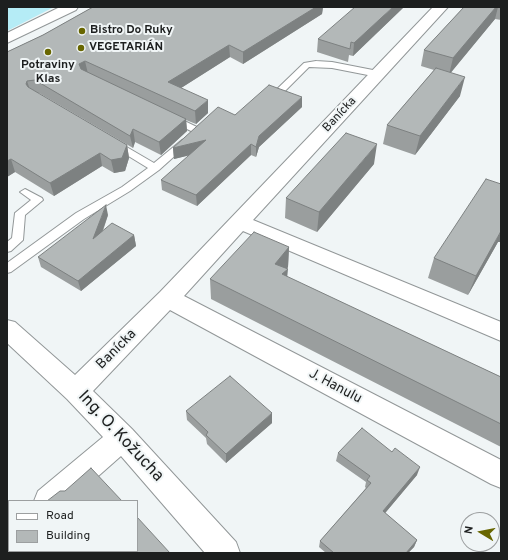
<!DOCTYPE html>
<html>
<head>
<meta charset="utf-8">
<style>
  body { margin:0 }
  #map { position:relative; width:508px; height:560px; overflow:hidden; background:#f0f5f6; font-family:Overpass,sans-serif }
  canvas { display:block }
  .frame { position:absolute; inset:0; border:8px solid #1d1f1f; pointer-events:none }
  .legend { position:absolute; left:8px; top:500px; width:130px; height:52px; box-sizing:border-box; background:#f0f5f6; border:1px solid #9c9fa0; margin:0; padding:5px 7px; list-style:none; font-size:12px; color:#1d1f1f }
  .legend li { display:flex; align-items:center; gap:8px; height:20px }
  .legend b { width:20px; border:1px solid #9c9fa0 }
  .north { position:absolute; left:460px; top:512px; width:40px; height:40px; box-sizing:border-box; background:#f0f5f6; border:1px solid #9c9fa0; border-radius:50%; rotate:280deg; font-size:11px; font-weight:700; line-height:16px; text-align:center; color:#1d1f1f }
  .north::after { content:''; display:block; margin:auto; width:14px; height:18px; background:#686600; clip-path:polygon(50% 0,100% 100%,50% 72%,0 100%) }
</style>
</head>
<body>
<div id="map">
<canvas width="508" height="560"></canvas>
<div class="frame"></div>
<ul class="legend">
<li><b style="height:5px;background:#fff"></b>Road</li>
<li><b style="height:11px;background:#b3b8b8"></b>Building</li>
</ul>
<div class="north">N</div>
</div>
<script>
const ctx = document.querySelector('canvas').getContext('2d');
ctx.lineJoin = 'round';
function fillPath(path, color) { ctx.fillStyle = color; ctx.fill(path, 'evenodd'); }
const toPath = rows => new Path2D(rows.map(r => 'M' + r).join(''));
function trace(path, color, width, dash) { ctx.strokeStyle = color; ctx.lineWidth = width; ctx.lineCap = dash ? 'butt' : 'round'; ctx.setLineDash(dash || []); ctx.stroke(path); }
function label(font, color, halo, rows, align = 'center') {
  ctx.font = font + ' Overpass,sans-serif'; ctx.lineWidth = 4; ctx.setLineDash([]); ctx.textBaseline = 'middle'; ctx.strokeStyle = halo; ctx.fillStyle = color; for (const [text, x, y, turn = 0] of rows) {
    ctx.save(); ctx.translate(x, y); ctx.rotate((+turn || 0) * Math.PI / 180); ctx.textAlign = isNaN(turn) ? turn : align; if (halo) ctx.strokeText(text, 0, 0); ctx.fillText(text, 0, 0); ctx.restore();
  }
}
fillPath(toPath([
  [7,7,54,7,7,31]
]), '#b5ecf6');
const service = toPath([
  [316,61,332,62,378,71,382,74,378,77,332,68,309,67,282,94,276,94,275,92,276,90,304,63,316,61],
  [172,115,201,129,203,131,201,133,195,133,169,120,167,118,172,115],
  [185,139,188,140,190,142,188,144,159,170,130,191,84,219,11,272,7,273,7,263,76,213,122,187,148,168,112,146,110,144,112,142,118,142,154,163,182,140,185,139],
  [25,189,42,198,43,200,25,215,23,240,11,251,7,252,7,242,12,238,15,213,31,200,20,192,25,189]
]);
const minor = toPath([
  [60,7,78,7,76,10,7,43,7,33,60,7],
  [433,7,448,7,253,220,501,322,501,341,243,231,184,296,501,460,501,488,491,484,170,310,93,391,132,429,236,542,240,553,205,553,121,456,70,501,34,501,38,491,103,437,67,399,7,343,7,320,15,322,75,375,160,292,433,7],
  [9,519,9,550,7,551,7,520,9,519]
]);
trace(service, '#929798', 2);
trace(minor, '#929798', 2);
fillPath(service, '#fff');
fillPath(minor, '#fff');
fillPath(toPath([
  [93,7,323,7,322,14,243,64,230,57,181,88,208,113,196,124,186,120,187,131,161,155,135,142,133,148,39,93,38,93,127,145,129,158,125,171,114,173,102,166,54,196,15,172,7,177,7,52,43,35],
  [404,7,353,56,349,55,348,62,317,52,318,39],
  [464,7,501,7,501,20,495,19,450,73,460,96,415,155,383,144,387,125,434,70,421,66,424,50],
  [302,107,259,147,256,157,251,155,197,206,162,190,161,180,190,155,174,159,173,148,235,115],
  [374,164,317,232,285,218,286,198],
  [108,215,103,231,134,235,136,246,81,291,41,267,38,257],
  [498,242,468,295,428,278,434,258],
  [289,247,288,267,287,269,287,277,501,377,501,447,211,299,210,279],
  [186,411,272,423,226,463,207,444,206,438,187,420],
  [338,453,417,475,385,513,417,540,414,547,408,553,326,553,319,547,320,541,366,488,365,487,366,482,336,461]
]), '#9a9e9e');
fillPath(toPath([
  [316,7,323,7,322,14,243,64,243,52],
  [393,7,404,7,353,56,354,43],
  [496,7,498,7,495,19,449,75,453,58],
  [229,45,230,57,170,95,168,82],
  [85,61,88,74,82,77,79,64],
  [465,77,460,96,415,155,420,136],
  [27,81,31,93,26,84],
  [302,97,302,107,259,147,256,157,256,147,259,136],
  [208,100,208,113,196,124,195,111],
  [186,119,187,131,161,155,159,142],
  [133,129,135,142,133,148,130,136],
  [206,140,207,151,174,159,173,148],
  [251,144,251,155,197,206,196,195],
  [377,144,374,164,317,232,319,212],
  [127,145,129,158,125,171,114,173,111,160],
  [100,153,102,166,54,196,50,183],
  [11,159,15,172,7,177,7,161],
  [106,205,108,215,96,249,93,239],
  [501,231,501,242,498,242,468,295,476,276],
  [134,235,136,246,81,291,78,281],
  [289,247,288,267,284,272,288,269,286,289,275,264],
  [272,413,272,423,226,463,226,454],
  [420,467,417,475,381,518,383,511],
  [417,540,414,547,408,553,406,553]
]), '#7d8181');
const building = toPath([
  [93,7,316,7,243,52,229,45,168,82,208,100,195,111,85,61,79,64,81,69,186,119,159,142,133,129,130,136,35,80,27,81,26,84,28,87,127,145,122,158,111,160,100,153,50,183,11,159,7,161,7,52,43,35,93,7],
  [355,7,393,7,354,43,351,42,350,49,318,39,355,7],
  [464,7,496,7,453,58,424,50,464,7],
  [436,68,465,77,420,136,387,125,436,68],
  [269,85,302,97,259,136,256,147,251,144,196,195,161,180,206,140,173,148,218,107,235,115,269,85],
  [346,133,377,144,319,212,286,198,346,133],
  [486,179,501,184,501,231,476,276,434,258,486,179],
  [106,205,93,239,112,223,134,235,78,281,38,257,106,205],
  [254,232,289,247,275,264,288,269,282,274,501,377,501,424,210,279,254,232],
  [230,376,272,413,226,454,206,435,208,432,186,411,230,376],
  [362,428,392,452,395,448,420,467,383,511,417,540,406,553,334,553,320,541,371,483,367,480,370,476,338,453,362,428],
  [91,468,122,501,47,501,60,491,65,491,91,468],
  [137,517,170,553,17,553,18,551,137,551,137,517]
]);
fillPath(building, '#b3b8b8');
trace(building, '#7d8181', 1);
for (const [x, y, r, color] of [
  [82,31,4,"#686600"],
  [81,48,4,"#686600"],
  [48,52,4,"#686600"]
]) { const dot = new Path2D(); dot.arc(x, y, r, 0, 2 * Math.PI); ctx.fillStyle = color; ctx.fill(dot); trace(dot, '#f0f5f6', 1.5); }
label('bold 12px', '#1d1f1f', '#f0f5f6', [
  ["Bistro Do Ruky",90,31],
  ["VEGETARIÁN",89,48],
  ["Potraviny",48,66,"center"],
  ["Klas",48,80,"center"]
], 'left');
label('12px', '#1d1f1f', '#f0f5f6', [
  ["Banícka",340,115,-47]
]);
label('14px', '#1d1f1f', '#f0f5f6', [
  ["Banícka",117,350,-45],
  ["J. Hanulu",335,387,28]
]);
label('17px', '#1d1f1f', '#f0f5f6', [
  ["Ing. O. Kožucha",120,437,47]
]);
</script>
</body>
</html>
